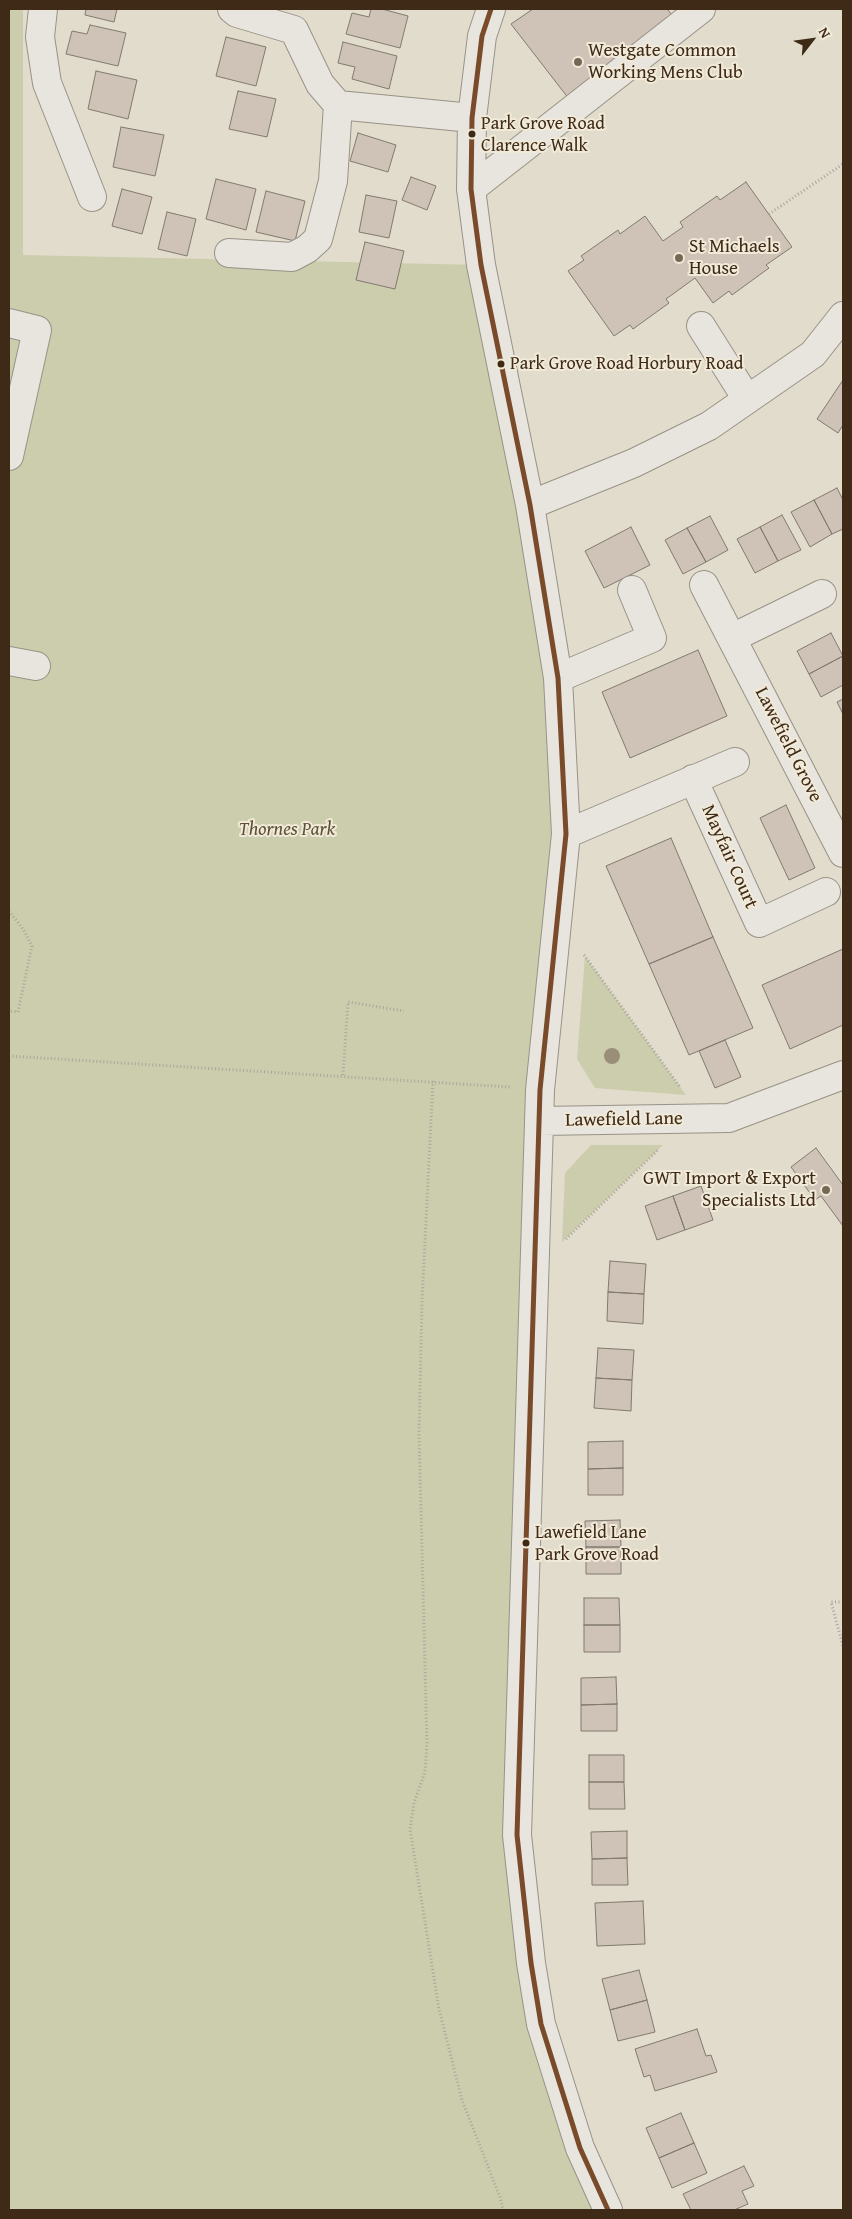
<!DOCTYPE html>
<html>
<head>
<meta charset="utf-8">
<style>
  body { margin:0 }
  #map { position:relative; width:852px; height:2219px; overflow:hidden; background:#e2dccc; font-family:"Gentium Book Plus",serif }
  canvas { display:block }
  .frame { position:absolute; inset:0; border:10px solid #3e2a16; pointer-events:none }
  .north { position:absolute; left:787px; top:15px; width:50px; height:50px; -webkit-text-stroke:4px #f1ead9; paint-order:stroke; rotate:60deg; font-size:14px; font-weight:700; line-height:20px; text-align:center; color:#3e2a16 }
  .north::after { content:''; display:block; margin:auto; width:18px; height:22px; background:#3e2a16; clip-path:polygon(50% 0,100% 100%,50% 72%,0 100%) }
</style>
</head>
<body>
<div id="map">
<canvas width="852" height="2219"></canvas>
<div class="frame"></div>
<div class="north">N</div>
</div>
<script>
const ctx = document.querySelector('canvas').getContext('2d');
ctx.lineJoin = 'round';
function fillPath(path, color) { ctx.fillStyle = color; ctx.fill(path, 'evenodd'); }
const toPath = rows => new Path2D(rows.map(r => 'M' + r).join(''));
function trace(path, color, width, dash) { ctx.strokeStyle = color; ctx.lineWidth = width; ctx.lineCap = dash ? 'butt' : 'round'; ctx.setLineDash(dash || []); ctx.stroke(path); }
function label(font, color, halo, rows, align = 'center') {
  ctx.font = font + ' "Gentium Book Plus",serif'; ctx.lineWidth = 4; ctx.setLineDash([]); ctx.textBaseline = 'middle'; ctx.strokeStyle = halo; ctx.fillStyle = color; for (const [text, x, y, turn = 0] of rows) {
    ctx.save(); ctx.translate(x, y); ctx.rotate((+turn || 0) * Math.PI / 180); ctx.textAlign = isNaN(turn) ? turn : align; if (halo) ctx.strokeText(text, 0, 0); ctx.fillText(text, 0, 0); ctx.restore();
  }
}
fillPath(toPath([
  [9,9,23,9,23,255,481,265,559,725,524,1578,531,1963,608,2210,9,2210],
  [585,956,686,1095,595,1088,577,1059],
  [591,1145,663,1145,562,1242,565,1173]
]), '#cccdac');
const building = toPath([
  [86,9,117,9,114,22,85,15,86,9],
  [371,9,382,9,408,16,400,48,346,34,352,13,369,17,371,9],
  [533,9,667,9,673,16,569,99,511,24,533,9],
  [90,25,126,33,118,66,66,54,72,31,87,34,90,25],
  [226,37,266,47,256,86,216,76,226,37],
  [343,42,397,56,389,89,352,79,355,67,338,63,343,42],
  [96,71,137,80,128,119,88,109,96,71],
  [238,91,276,99,267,137,229,129,238,91],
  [121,127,164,135,155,176,113,167,121,127],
  [358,133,396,145,388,172,350,161,358,133],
  [411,177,436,186,427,210,402,200,411,177],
  [216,179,256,189,246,230,206,219,216,179],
  [746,182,792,247,766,265,769,268,732,295,729,291,713,303,695,278,666,299,669,303,633,329,630,325,614,336,568,271,584,260,581,256,618,230,620,234,645,216,663,241,683,227,680,222,717,196,720,200,746,182],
  [122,189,152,197,142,234,112,226,122,189],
  [266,191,305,201,295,241,256,232,266,191],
  [366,195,397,201,389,238,359,232,366,195],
  [167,212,196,219,187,256,158,249,167,212],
  [365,242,404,251,395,289,356,280,365,242],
  [843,380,843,425,838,433,817,419,843,380],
  [837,488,843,500,843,529,832,534,814,500,837,488],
  [814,500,832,534,810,547,791,512,814,500],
  [782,515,801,550,778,561,760,527,782,515],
  [710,516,728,550,706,562,687,528,710,516],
  [631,527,650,565,604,588,585,551,631,527],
  [760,527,778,561,755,573,737,539,760,527],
  [687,528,706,562,683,574,665,540,687,528],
  [831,633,843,656,809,674,797,651,831,633],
  [698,650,727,716,630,758,602,692,698,650],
  [843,656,843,685,821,697,809,674,843,656],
  [843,699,843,714,837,702,843,699],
  [786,805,815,868,789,880,760,818,786,805],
  [671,838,713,937,649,964,606,866,671,838],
  [713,937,753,1028,689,1055,649,964,713,937],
  [843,949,843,1025,790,1049,762,985,843,949],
  [725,1040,741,1077,715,1088,699,1051,725,1040],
  [816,1148,843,1185,843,1226,821,1196,815,1200,791,1167,816,1148],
  [701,1186,713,1220,685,1230,673,1196,701,1186],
  [673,1196,685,1230,657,1240,645,1206,673,1196],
  [610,1261,646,1264,644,1294,608,1292,610,1261],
  [608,1292,644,1294,643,1324,607,1321,608,1292],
  [598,1348,634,1350,632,1380,596,1378,598,1348],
  [596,1378,632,1380,631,1411,594,1408,596,1378],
  [623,1441,623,1468,588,1469,588,1442,623,1441],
  [623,1468,623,1495,588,1495,588,1469,623,1468],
  [620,1520,621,1547,586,1547,585,1521,620,1520],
  [586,1547,621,1547,621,1574,586,1574,586,1547],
  [584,1598,619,1598,620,1625,584,1625,584,1598],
  [584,1625,620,1625,620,1652,584,1652,584,1625],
  [616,1677,617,1704,581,1705,581,1678,616,1677],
  [617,1704,617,1731,581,1731,581,1705,617,1704],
  [589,1755,624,1755,624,1782,589,1782,589,1755],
  [589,1782,624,1782,625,1809,589,1809,589,1782],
  [627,1831,627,1858,592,1859,591,1832,627,1831],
  [627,1858,628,1885,592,1885,592,1859,627,1858],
  [643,1901,645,1944,597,1946,595,1903,643,1901],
  [639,1970,647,2000,610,2010,602,1979,639,1970],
  [647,2000,655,2032,618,2041,610,2010,647,2000],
  [697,2029,706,2056,711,2055,717,2072,655,2091,650,2075,644,2077,635,2049,697,2029],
  [681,2113,694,2143,659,2158,646,2128,681,2113],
  [694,2143,707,2173,672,2188,659,2158,694,2143],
  [744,2166,754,2186,742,2191,748,2204,734,2210,691,2210,683,2194,744,2166]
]);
fillPath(building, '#cfc2b7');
trace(building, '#817a6f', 1);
const minor = toPath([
  [43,9,40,37,47,83,92,197],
  [232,9,237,13,294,30,320,84,338,105,472,118],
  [491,9,482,36,472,118,471,189,481,265,530,505,558,678,566,834,540,1090,517,1835,531,1963,541,2024,580,2148,608,2210],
  [471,189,701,9],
  [229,253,292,257,307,249,318,239,333,181,338,105],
  [9,323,37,330,9,456],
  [701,326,747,399],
  [530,505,634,463,709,426,813,354,843,316],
  [704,585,843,853],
  [732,638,822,594],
  [9,661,36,666],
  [558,678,652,638,632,590],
  [693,779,759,923,826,892],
  [566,834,735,762],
  [540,1121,729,1118,843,1075]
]);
trace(minor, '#989287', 30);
trace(toPath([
  [769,214,843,164],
  [9,911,23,929,32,946,18,1012,9,1011],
  [584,955,680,1087],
  [9,1056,510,1087],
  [343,1075,348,1002,404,1011],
  [433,1081,422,1302,419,1434,427,1743,425,1772,414,1803,410,1829,439,2009,462,2100,500,2197,503,2210],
  [566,1239,658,1150],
  [843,1602,831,1602,843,1646]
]), '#a9a59d', 3, [1, 2.5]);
trace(minor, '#e8e5de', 28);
trace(toPath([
  [491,9,482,36,472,118,471,189,481,265,530,505,558,678,566,834,540,1090,517,1835,531,1963,541,2024,580,2148,608,2210]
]), '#7a4b2a', 5);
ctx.fillStyle = '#998f79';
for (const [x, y] of [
  [612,1056]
]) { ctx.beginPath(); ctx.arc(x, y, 8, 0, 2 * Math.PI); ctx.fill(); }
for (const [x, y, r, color] of [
  [578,62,5,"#776856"],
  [472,134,4.5,"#3e2a16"],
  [679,258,5,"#776856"],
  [501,364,4.5,"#3e2a16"],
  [826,1190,5,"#776856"],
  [526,1543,4.5,"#3e2a16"]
]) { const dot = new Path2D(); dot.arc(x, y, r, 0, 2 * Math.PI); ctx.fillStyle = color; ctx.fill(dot); trace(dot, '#f1ead9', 2); }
label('18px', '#3e2a16', '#f1ead9', [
  ["Park Grove Road",481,124],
  ["Clarence Walk",481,146],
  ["Park Grove Road Horbury Road",510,364],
  ["Lawefield Lane",535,1533],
  ["Park Grove Road",535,1555]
], 'left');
label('19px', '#3e2a16', '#f1ead9', [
  ["Westgate Common",588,51],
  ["Working Mens Club",588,73],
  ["St Michaels",689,247],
  ["House",689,269],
  ["GWT Import & Export",816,1179,"right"],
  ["Specialists Ltd",816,1201,"right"]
], 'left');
label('19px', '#3e2a16', '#f1ead9', [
  ["Lawefield Grove",788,745,63],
  ["Mayfair Court",729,857,66],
  ["Lawefield Lane",624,1120,-1]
]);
label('italic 19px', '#5d5035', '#f1ead9', [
  ["Thornes Park",287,830]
]);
</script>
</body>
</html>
